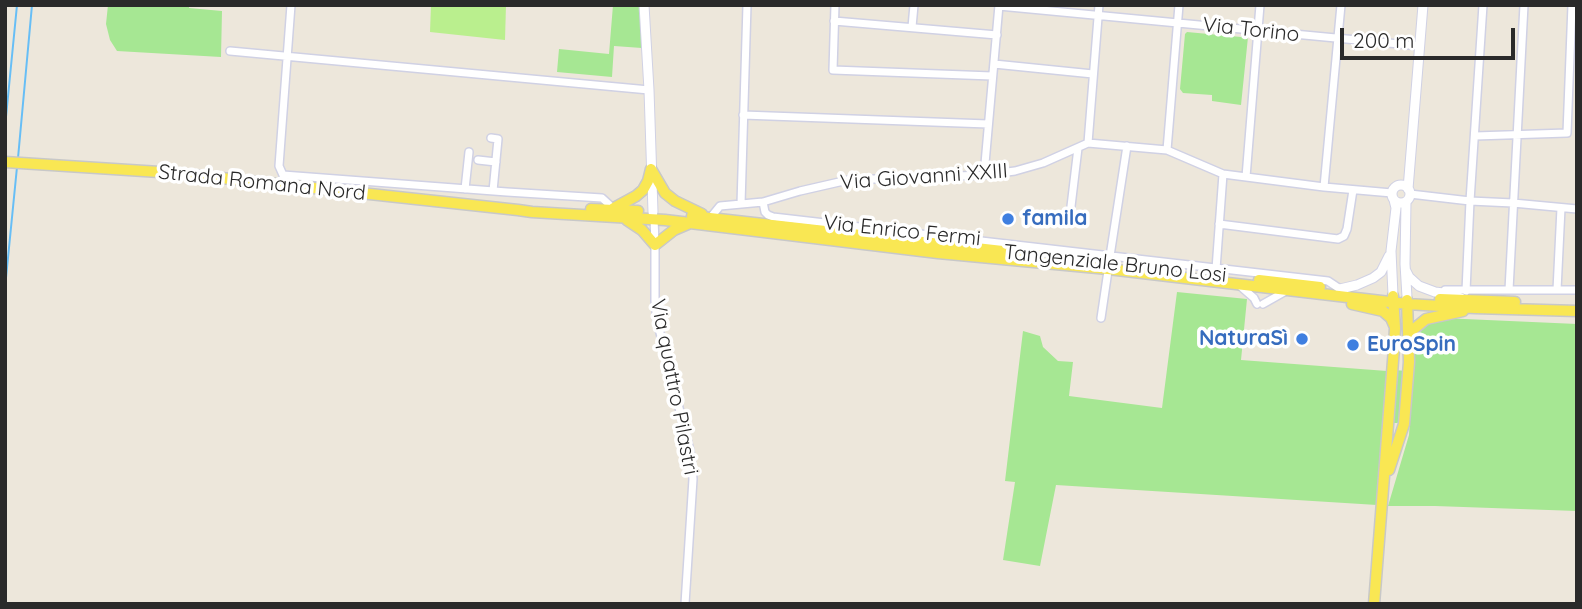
<!DOCTYPE html>
<html>
<head>
<meta charset="utf-8">
<style>
  body { margin:0 }
  #map { position:relative; width:1582px; height:609px; overflow:hidden; background:#ede7db; font-family:Quicksand,sans-serif }
  canvas { display:block }
  .frame { position:absolute; inset:0; border:7px solid #2a2a2a; pointer-events:none }
  .scale { position:absolute; left:1340px; top:28px; width:175px; height:32px; box-sizing:border-box; border:4px solid #2a2a2a; border-top:0; padding-left:9px; font-size:21px; line-height:24px; white-space:nowrap; color:#2a2a2a; -webkit-text-stroke:5px #fff; paint-order:stroke }
</style>
</head>
<body>
<div id="map">
<canvas width="1582" height="609"></canvas>
<div class="frame"></div>
<div class="scale">200 m</div>
</div>
<script>
const ctx = document.querySelector('canvas').getContext('2d');
ctx.lineJoin = 'round';
function fillPath(path, color) { ctx.fillStyle = color; ctx.fill(path, 'evenodd'); }
const toPath = rows => new Path2D(rows.map(r => 'M' + r).join(''));
function trace(path, color, width, dash) { ctx.strokeStyle = color; ctx.lineWidth = width; ctx.lineCap = dash ? 'butt' : 'round'; ctx.setLineDash(dash || []); ctx.stroke(path); }
function label(font, color, halo, rows, align = 'center') {
  ctx.font = font + ' Quicksand,sans-serif'; ctx.lineWidth = 7; ctx.setLineDash([]); ctx.textBaseline = 'middle'; ctx.strokeStyle = halo; ctx.fillStyle = color; for (const [text, x, y, turn = 0] of rows) {
    ctx.save(); ctx.translate(x, y); ctx.rotate((+turn || 0) * Math.PI / 180); ctx.textAlign = isNaN(turn) ? turn : align; if (halo) ctx.strokeText(text, 0, 0); ctx.fillText(text, 0, 0); ctx.restore();
  }
}
fillPath(toPath([
  [108,5,189,5,189,8,222,11,221,57,117,51,110,40,106,24],
  [613,5,639,5,642,48,614,46,612,77,557,72,559,49,609,54],
  [1187,32,1241,37,1241,35,1248,37,1241,105,1212,101,1212,95,1183,93,1180,89,1185,34],
  [1177,292,1247,299,1241,360,1387,371,1377,505,1056,485,1040,566,1003,560,1015,482,1005,481,1023,331,1040,336,1043,347,1058,361,1073,362,1069,396,1162,408],
  [1442,318,1577,324,1577,511,1435,506,1388,506,1409,435,1414,356,1420,333,1423,328,1431,322],
  [1395,370,1406,371,1400,422,1397,423,1392,423]
]), '#a6e793');
fillPath(toPath([
  [431,5,506,5,505,40,430,32]
]), '#baef8e');
trace(toPath([
  [5,127,17,5],
  [18,158,32,5],
  [5,288,17,167]
]), '#67bef6', 2);
const minor = toPath([
  [291,5,279,166,283,175,507,192,602,198,614,209],
  [835,5,833,70,992,76],
  [999,6,1420,46],
  [834,21,997,35],
  [912,27,914,5],
  [230,51,649,90],
  [994,64,1093,74],
  [743,115,988,124],
  [1475,136,1567,133,1572,5],
  [491,138,498,139,493,191],
  [1088,143,1099,5],
  [1167,150,1179,5],
  [478,160,496,162],
  [984,175,999,5],
  [1246,177,1260,5],
  [1324,187,1341,5],
  [465,189,469,152],
  [1410,194,1470,201,1513,203,1577,209],
  [763,202,765,212,768,215,773,217,1328,281,1340,289],
  [741,204,747,5],
  [654,217,655,245,655,301,657,321,690,451,692,467,693,479,685,604],
  [711,217,720,206,763,202,800,191,848,180,984,175,1015,171,1043,163,1088,143,1167,150,1223,174,1324,187,1392,193],
  [1069,223,1078,148],
  [1219,224,1338,239,1344,236,1347,229,1353,190],
  [1110,256,1127,146],
  [1216,269,1223,174],
  [1239,285,1254,298,1257,304],
  [1445,290,1577,290],
  [1509,290,1524,5],
  [1557,290,1561,208],
  [1466,291,1470,201,1483,5],
  [1263,304,1286,291],
  [1101,318,1109,264]
]);
const tertiary = toPath([
  [644,5,649,90,653,212],
  '1392 194a9 9 0 1 1 18 0a9 9 0 1 1-18 0Z',
  [1408,189,1423,5],
  [1406,202,1405,264,1407,297],
  [1406,271,1409,277,1419,286,1435,292,1452,294,1463,299],
  [1340,289,1357,285,1373,278,1381,272,1389,256],
  [1393,295,1391,251,1396,208,1394,200]
]);
const primary = toPath([
  [5,162,175,173,518,210,532,212,665,220,938,253,1108,269,1407,304,1475,308,1577,311],
  [651,169,665,193,675,201,702,214],
  [614,208,636,196,643,190,648,181,651,169],
  [591,209,638,211],
  [692,216,1038,255],
  [627,220,642,230,655,245,674,230,688,224],
  [1259,280,1320,287],
  [1440,299,1515,302],
  [1352,304,1383,311,1391,318,1394,325],
  [1409,333,1426,319,1463,311],
  [1389,470,1404,424,1409,362,1407,300],
  [1374,604,1394,348,1395,328,1393,296]
]);
trace(minor, '#d0d1e4', 10);
trace(tertiary, '#d0d1e4', 11);
trace(primary, '#c8c8c8', 13);
trace(minor, '#fff', 7);
trace(tertiary, '#fff', 9);
trace(primary, '#f9e753', 10);
for (const [x, y, r, color] of [
  [1008,219,7,"#3f7fe0"],
  [1302,339,7,"#3f7fe0"],
  [1353,345,7,"#3f7fe0"]
]) { const dot = new Path2D(); dot.arc(x, y, r, 0, 2 * Math.PI); ctx.fillStyle = color; ctx.fill(dot); trace(dot, '#fff', 2.5); }
label('21px', '#2a2a2a', '#fff', [
  ["Via Torino",1251,30,6],
  ["Via Giovanni XXIII",924,177,-4],
  ["Strada Romana Nord",262,183,6],
  ["Via Enrico Fermi",902,231,6],
  ["Tangenziale Bruno Losi",1115,264,6],
  ["Via quattro Pilastri",674,387,79]
]);
label('bold 21px', '#366cbe', '#fff', [
  ["famila",1022,219],
  ["NaturaSì",1288,339,"right"],
  ["EuroSpin",1367,345]
], 'left');
</script>
</body>
</html>
